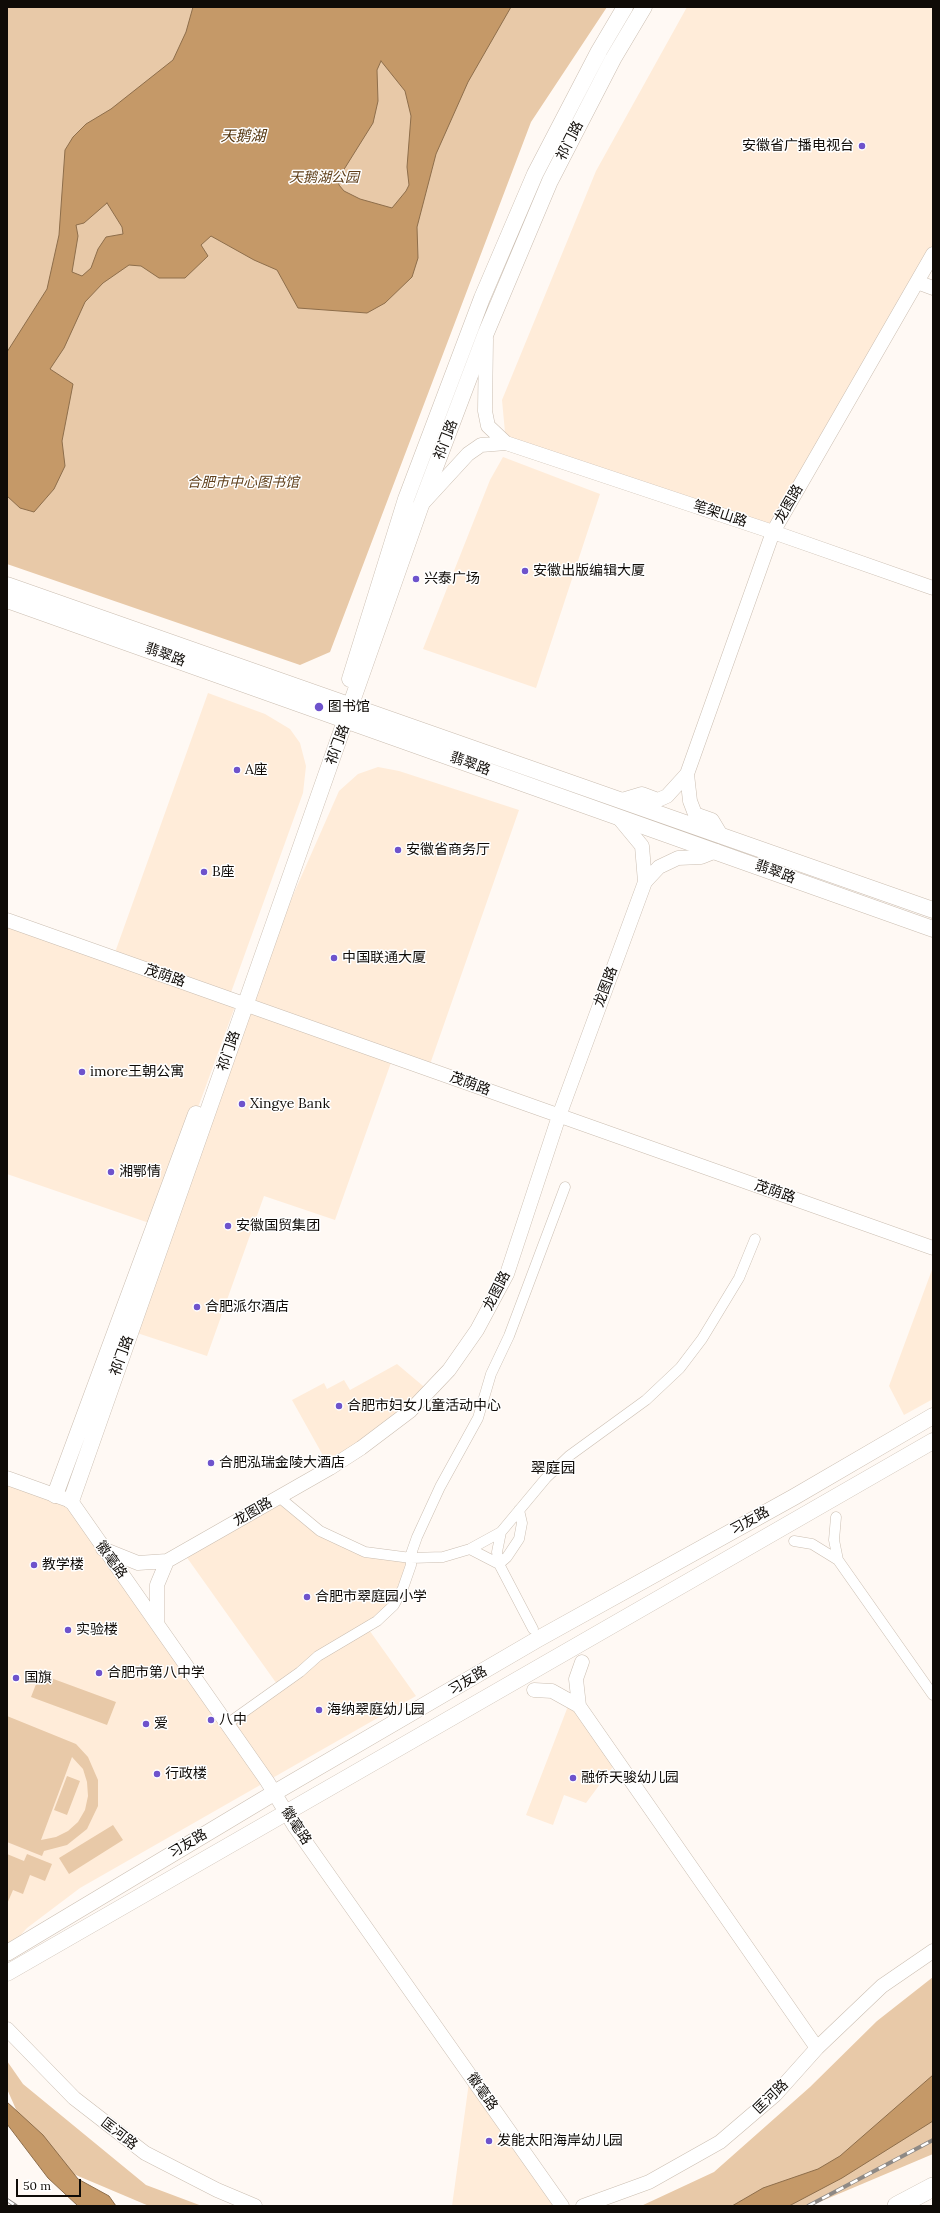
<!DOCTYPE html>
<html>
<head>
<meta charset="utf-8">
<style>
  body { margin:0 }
  #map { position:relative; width:940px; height:2213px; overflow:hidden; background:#fff9f4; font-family:Lora,serif }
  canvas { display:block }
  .frame { position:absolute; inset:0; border:8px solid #0f0b07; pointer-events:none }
  .scale { position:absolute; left:16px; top:2179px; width:65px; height:18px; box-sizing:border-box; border:2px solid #0f0b07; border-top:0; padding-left:5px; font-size:12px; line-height:14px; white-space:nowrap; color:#0f0b07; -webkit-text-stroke:3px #fff; paint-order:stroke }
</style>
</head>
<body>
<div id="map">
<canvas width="940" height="2213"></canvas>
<div class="frame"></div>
<div class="scale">50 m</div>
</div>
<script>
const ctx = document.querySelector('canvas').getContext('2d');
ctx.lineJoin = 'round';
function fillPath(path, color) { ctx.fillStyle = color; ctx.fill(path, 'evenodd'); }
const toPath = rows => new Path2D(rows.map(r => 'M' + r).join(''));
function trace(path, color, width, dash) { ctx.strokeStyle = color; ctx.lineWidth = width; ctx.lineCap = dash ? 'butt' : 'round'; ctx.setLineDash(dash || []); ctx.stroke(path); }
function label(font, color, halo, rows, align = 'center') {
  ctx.font = font + ' Lora,"Noto Sans SC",serif'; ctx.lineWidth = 3; ctx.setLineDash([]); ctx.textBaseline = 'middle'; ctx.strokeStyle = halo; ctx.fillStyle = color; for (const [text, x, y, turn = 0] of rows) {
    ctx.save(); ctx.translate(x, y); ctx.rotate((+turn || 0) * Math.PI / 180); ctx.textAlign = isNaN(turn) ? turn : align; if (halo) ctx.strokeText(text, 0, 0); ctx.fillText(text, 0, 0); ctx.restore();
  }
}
fillPath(toPath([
  [687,7,933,7,933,254,773,532,506,443,502,400,596,171],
  [503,457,600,494,536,688,423,649,490,480],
  [208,693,265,714,290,729,300,743,306,766,303,793,229,998,237,1001,155,1225,7,1174,7,920,113,958],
  [378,767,399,771,519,810,428,1070,393,1057,335,1220,264,1196,207,1356,131,1331,245,1004,339,791,358,774],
  [933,1267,933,1399,904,1415,889,1386],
  [397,1364,429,1391,330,1468,292,1400,324,1383,327,1389,344,1380,350,1390],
  [7,1478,71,1501,227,1724,279,1687,183,1552,279,1497,340,1542,411,1558,403,1588,367,1627,416,1696,80,1888,27,1928,7,1950],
  [570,1701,618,1760,586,1803,564,1795,553,1825,526,1815],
  [470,2075,562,2206,452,2206]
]), '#ffecd9');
fillPath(toPath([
  [7,7,607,7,531,122,330,652,300,665,7,564],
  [40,1674,116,1702,107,1725,31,1697],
  [7,1716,76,1744,88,1757,98,1780,98,1806,87,1829,67,1845,44,1851,42,1856,7,1842],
  [72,1757,83,1769,87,1782,88,1796,85,1810,78,1822,68,1831,56,1837,41,1840],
  [67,1776,80,1781,67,1815,54,1810],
  [113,1825,123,1840,69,1874,59,1858],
  [7,1854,24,1861,27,1854,52,1864,45,1881,30,1875,23,1894,13,1890,7,1904],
  [933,1977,933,2154,810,2206,641,2206,714,2172,810,2087,877,2021],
  [7,2061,23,2084,146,2185,202,2206,149,2206,38,2159,7,2089]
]), '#e8c9a8');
const water = toPath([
  [193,7,511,7,468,82,436,154,417,227,418,258,412,277,385,303,367,313,298,308,277,270,254,260,211,236,201,245,208,256,185,278,159,278,141,266,129,265,103,283,85,302,64,348,50,369,73,384,62,441,65,466,54,489,34,512,20,508,7,496,7,352,47,289,59,235,65,150,73,137,86,124,111,109,173,60,186,32,193,7],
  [381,61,405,91,411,116,407,167,409,185,406,191,392,208,360,199,344,191,339,185,338,179,373,123,378,101,377,70,381,61],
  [107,203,122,227,123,234,106,237,98,249,91,268,82,276,72,272,78,236,76,225,84,223,107,203],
  [933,2075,933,2121,842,2178,789,2206,732,2206,763,2188,818,2169,840,2156,933,2075],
  [7,2102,43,2135,78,2179,109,2196,116,2206,78,2206,48,2178,7,2124,7,2102]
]);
fillPath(water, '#c59968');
trace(water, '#8e6e4b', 1);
const street = toPath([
  [279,1497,320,1531,365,1552,411,1558,443,1557,470,1549,501,1532,546,1478,569,1456,646,1400,680,1368,702,1339,739,1278,755,1239],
  [501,1532,497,1552,499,1564,533,1629],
  [794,1541,812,1544,838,1560,834,1540,836,1517],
  [470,1549,499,1564,507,1557,519,1539,522,1523,519,1510],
  [838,1560,933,1695],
  [227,1724,300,1672,318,1656,377,1621,394,1605,403,1588,411,1565,411,1554,417,1537,440,1487,478,1418,491,1374,509,1336,565,1187]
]);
const secondary = toPath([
  [917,282,933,288],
  [506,443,773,532,933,588],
  [423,503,468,454,481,445,506,443,488,426,485,411,486,339],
  [687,774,773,532,933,254],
  [622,800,642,794,658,800,667,796,687,774,690,801,695,814,712,820,721,835],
  [618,817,642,846,645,882,659,867,678,858,701,857,716,851],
  [7,920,933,1248],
  [7,1478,71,1501,267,1781,295,1827,562,2206],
  [103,1549,138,1563,167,1561,157,1585,157,1623],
  [167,1561,330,1468,361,1448,410,1411,449,1370,477,1330,507,1274,559,1116,645,882],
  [534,1690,552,1691,579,1706,576,1679,582,1662],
  [579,1706,817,2048],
  [7,2029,74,2098,145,2153,217,2190,255,2206],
  [583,2206,649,2182,720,2142,775,2095,817,2048,882,1986,933,1951]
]);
const primary = toPath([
  [7,585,933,910],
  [7,600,933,929],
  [350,679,406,499,482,298,535,174,599,51,625,7],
  [55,1495,196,1114],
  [71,1501,421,505,486,333,550,181,613,59,644,7],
  [7,1953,274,1793,538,1639,794,1497,933,1416],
  [7,1973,933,1441]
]);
const highway = toPath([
  [897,2206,933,2187]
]);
trace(street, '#cbbeb1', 11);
trace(secondary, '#cbbeb1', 15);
trace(primary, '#cbbeb1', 17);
trace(highway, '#cbbeb1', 20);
trace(street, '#fff', 10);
trace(secondary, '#fff', 14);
trace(primary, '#fff', 16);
trace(highway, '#fff', 19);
const rail = toPath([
  [7,2200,16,2206],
  [808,2206,933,2140]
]);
trace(rail, '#8e8985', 4);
trace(rail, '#fff', 2.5, [8]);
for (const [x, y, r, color] of [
  [862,146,4,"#6e53cc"],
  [525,571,4,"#6e53cc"],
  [416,579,4,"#6e53cc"],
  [319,707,5,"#6e53cc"],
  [237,770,4,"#6e53cc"],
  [398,850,4,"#6e53cc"],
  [204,872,4,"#6e53cc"],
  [334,958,4,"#6e53cc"],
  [82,1072,4,"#6e53cc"],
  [242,1104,4,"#6e53cc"],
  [111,1172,4,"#6e53cc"],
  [228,1226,4,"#6e53cc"],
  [197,1307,4,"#6e53cc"],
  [339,1406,4,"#6e53cc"],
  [211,1463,4,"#6e53cc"],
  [34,1565,4,"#6e53cc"],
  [307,1597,4,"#6e53cc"],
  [68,1630,4,"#6e53cc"],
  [99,1673,4,"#6e53cc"],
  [16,1678,4,"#6e53cc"],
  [319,1710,4,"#6e53cc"],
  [211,1720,4,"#6e53cc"],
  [146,1724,4,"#6e53cc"],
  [157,1774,4,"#6e53cc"],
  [573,1778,4,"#6e53cc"],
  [489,2141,4,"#6e53cc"]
]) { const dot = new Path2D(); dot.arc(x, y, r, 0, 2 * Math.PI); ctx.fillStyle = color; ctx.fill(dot); trace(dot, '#fff', 1.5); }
label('14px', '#0f0b07', '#fff', [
  ["祁门路",570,141,-63],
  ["祁门路",446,440,-69],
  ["龙图路",789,504,-60],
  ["笔架山路",720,514,18],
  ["翡翠路",165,655,20],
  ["祁门路",338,745,-70],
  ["翡翠路",470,764,20],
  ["翡翠路",775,872,20],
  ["茂荫路",165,976,19],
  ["龙图路",606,987,-70],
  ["祁门路",229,1051,-71],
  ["茂荫路",470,1084,20],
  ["茂荫路",775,1192,19],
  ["龙图路",497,1291,-63],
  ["祁门路",122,1356,-70],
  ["龙图路",253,1512,-30],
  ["习友路",750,1521,-29],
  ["徽毫路",111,1560,54],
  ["习友路",468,1681,-31],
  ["徽毫路",296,1826,57],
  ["习友路",188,1844,-31],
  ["徽毫路",482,2092,55],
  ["匡河路",771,2097,-44],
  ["匡河路",119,2134,38]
]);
label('14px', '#0f0b07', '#fff', [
  ["安徽省广播电视台",854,146,"right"],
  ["安徽出版编辑大厦",533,571],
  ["兴泰广场",424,579],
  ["图书馆",328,707],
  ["A座",245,770],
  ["安徽省商务厅",406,850],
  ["B座",212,872],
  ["中国联通大厦",342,958],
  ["imore王朝公寓",90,1072],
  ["Xingye Bank",250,1104],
  ["湘鄂情",119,1172],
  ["安徽国贸集团",236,1226],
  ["合肥派尔酒店",205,1307],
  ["合肥市妇女儿童活动中心",347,1406],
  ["合肥泓瑞金陵大酒店",219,1463],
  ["教学楼",42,1565],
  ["合肥市翠庭园小学",315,1597],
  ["实验楼",76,1630],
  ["合肥市第八中学",107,1673],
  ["国旗",24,1678],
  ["海纳翠庭幼儿园",327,1710],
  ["八中",219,1720],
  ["爱",154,1724],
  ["行政楼",165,1774],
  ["融侨天骏幼儿园",581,1778],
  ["发能太阳海岸幼儿园",497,2141]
], 'left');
label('italic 14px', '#5f3f1a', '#fff', [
  ["天鹅湖公园",324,178],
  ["合肥市中心图书馆",243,483]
]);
label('italic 15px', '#54350e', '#fff', [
  ["天鹅湖",243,137]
]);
label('15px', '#0f0b07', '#fff', [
  ["翠庭园",553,1469]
]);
</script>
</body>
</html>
